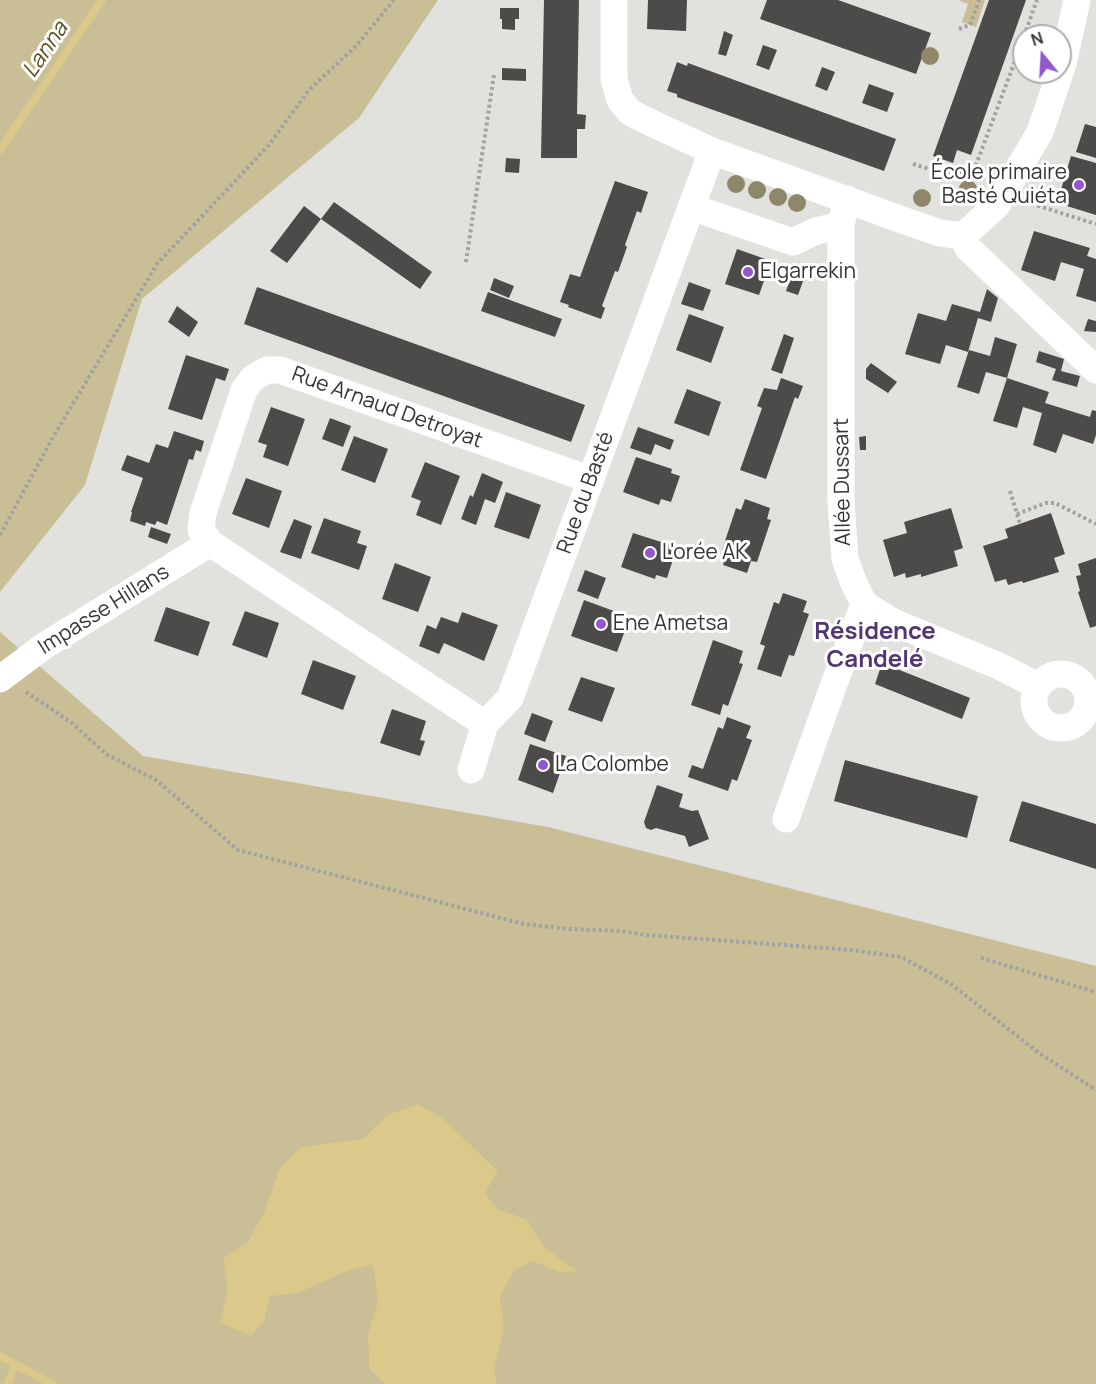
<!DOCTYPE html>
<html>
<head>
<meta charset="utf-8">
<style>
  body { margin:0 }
  #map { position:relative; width:1096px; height:1384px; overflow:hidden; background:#e1e1de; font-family:Manrope,sans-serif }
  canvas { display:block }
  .north { position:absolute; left:1012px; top:24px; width:60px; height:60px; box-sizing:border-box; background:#fff; border:2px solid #aeaead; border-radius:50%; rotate:342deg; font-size:16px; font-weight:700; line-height:24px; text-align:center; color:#343433 }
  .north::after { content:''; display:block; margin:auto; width:21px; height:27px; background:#9357cd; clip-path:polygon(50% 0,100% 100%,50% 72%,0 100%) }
</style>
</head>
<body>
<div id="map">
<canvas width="1096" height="1384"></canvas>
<div class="north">N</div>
</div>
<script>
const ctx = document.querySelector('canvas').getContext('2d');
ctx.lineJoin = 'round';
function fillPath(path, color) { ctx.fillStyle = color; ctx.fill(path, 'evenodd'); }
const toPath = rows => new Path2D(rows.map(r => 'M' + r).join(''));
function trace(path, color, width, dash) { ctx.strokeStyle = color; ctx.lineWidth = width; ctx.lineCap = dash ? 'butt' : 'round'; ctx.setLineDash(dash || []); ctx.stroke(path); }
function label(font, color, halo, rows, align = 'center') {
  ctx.font = font + ' Manrope,sans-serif'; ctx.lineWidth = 6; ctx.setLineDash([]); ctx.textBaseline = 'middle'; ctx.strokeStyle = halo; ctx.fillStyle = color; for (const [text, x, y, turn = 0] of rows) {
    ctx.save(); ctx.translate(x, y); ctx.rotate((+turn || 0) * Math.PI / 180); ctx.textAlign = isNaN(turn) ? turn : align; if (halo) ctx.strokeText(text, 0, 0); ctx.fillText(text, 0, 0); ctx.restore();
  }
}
fillPath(toPath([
  [0,0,438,0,359,118,142,299,85,485,0,592],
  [958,0,985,0,976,27,962,22,968,4],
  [0,632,143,756,548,827,1096,966,1096,1384,0,1384]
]), '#c9be95');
fillPath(toPath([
  [418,1104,442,1118,498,1171,485,1193,497,1209,526,1219,545,1248,577,1271,560,1272,533,1261,515,1269,500,1296,504,1327,494,1369,497,1384,404,1384,382,1363,381,1337,391,1304,385,1261,344,1272,298,1293,270,1296,264,1322,251,1336,220,1322,228,1290,223,1258,247,1243,264,1213,279,1170,301,1147,363,1139,388,1115]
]), '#dac98a');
trace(toPath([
  [0,150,102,0],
  [0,1356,52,1384],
  [8,1384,15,1364]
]), '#dac98a', 8);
trace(toPath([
  [386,1261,391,1304,381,1337,382,1363,404,1384]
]), '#dac98a', 26);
fillPath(toPath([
  [544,0,579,0,577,114,586,115,585,129,577,129,577,158,541,158],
  [648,0,687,0,686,31,647,29],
  [767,0,838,0,931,33,916,74,760,19],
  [989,0,1026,0,971,155,957,150,953,163,933,156],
  [500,8,519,8,519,19,515,19,515,30,502,29,502,19,500,19],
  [724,31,733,35,726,56,718,54],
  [763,45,777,50,769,70,756,65],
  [677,62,687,66,688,63,896,139,884,171,677,97,677,94,667,91],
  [822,67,835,72,827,91,815,86],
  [502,68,526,69,526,81,502,80],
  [869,84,894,93,887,112,862,103],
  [1085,124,1096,127,1096,158,1076,152],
  [1071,156,1096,163,1096,215,1057,203],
  [506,158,520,159,519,173,505,172],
  [615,181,648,192,641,213,637,211,625,245,627,247,618,272,615,271,602,306,605,308,601,319,568,307,569,305,560,302,570,274,580,277],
  [334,202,432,272,420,289,321,219,287,263,270,251,304,206,321,219],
  [1034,231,1090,248,1087,256,1096,259,1096,302,1076,296,1084,269,1061,262,1055,281,1021,270],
  [737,249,771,261,759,295,725,284],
  [794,269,806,273,798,295,786,291],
  [494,278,514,286,509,298,490,290],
  [689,282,711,290,703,311,681,304],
  [257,287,585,405,571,442,244,324],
  [987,289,998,298,991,322,978,318,968,352,946,345,940,364,905,354,918,313,946,321,952,304,980,312],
  [488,292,562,319,555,337,481,311],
  [177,306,198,322,189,337,168,322],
  [689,314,724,327,711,363,676,350],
  [1088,319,1096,321,1096,332,1084,331],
  [784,334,794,338,782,374,771,370],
  [995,337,1017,344,1007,378,986,372,979,394,957,387,969,350,990,356],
  [1039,351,1064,359,1061,371,1080,376,1077,387,1052,380,1056,369,1036,362],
  [186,355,229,369,225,381,216,378,202,420,168,409],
  [871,363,897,382,888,393,866,379,866,369],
  [781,378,803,386,798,399,795,397,766,479,740,470,762,408,757,406,764,388,777,390],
  [1007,378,1049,392,1045,403,1090,417,1092,410,1096,411,1096,435,1093,444,1063,434,1056,453,1033,445,1042,413,1023,407,1017,428,993,421],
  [687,389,721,402,709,436,674,423],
  [271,407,305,419,288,466,263,457,267,445,258,442],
  [330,418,351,426,343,447,322,439],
  [638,427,674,440,670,450,655,444,651,455,630,448],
  [174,431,204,441,201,452,196,450,193,460,189,459,167,525,157,521,155,525,146,522,145,526,130,521,132,512,131,512,143,478,121,470,127,455,149,463,156,444,168,448],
  [354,436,388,449,375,483,341,470],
  [866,436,866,450,860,450,859,437],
  [636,457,672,469,671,473,680,476,671,502,661,499,659,505,623,492],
  [425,462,460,476,441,525,416,515,421,501,411,497],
  [482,473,503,482,495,503,485,499,476,525,461,519,470,495,473,497],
  [246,478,282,491,269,528,232,514],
  [506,492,541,505,529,539,494,527],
  [745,499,770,508,767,519,771,520,757,562,751,561,747,573,723,565,727,552,722,550,736,508,741,510],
  [951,508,963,548,954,551,958,566,921,577,921,574,906,578,905,573,894,577,883,540,907,533,904,522],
  [1051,513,1065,554,1054,558,1059,572,1023,583,1022,581,1008,585,1006,579,995,582,983,546,1008,538,1005,529],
  [324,518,361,531,357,543,367,546,359,570,311,553],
  [294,519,312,526,301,559,280,552],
  [151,527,171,534,167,544,148,537],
  [633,533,677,547,667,578,656,575,655,579,621,567],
  [1096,558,1096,626,1090,628,1078,592,1080,591,1076,576,1081,575,1078,564],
  [395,563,431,577,418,612,382,599],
  [585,570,606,578,598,599,577,591],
  [783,593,807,601,803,612,809,614,794,656,789,655,781,677,757,669,765,646,760,644,774,602,779,604],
  [584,600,630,617,617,652,571,636],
  [166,607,210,622,198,656,154,641],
  [245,611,279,623,267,658,232,645],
  [462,612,498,625,484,661,444,643,439,654,419,646,427,625,436,629,441,617,458,623],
  [713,640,743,651,739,663,743,664,728,706,723,704,720,715,691,705],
  [313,660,356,676,343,710,301,694],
  [882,663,970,698,962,719,875,684],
  [581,677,615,688,602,722,568,710],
  [392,709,426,721,420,740,425,741,420,756,380,743],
  [532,713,553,721,545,742,524,734],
  [727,717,751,726,746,738,752,740,737,781,732,779,728,791,688,777,692,765,703,769,718,727,723,729],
  [530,744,566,756,553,793,518,780],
  [845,760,978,796,967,838,834,801],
  [657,785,683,794,679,807,692,811,698,810,709,839,689,847,685,836,656,828,651,830,646,828,644,822],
  [1022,801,1096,824,1096,869,1009,841]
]), '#4c4b49');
trace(toPath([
  [959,29,970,25,979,0],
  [1024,36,1037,0],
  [913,164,949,175,965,171,976,165,1024,37],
  [1026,202,1096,224],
  [466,262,494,75],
  [1010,491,1017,514,1046,503,1055,503,1096,524],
  [1017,514,1020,524],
  [0,535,53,437,157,264,269,145,309,90,356,46,394,0],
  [26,692,72,723,106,754,156,780,238,850,524,924,569,929,621,931,647,935,852,950,901,957,951,984,1039,1053,1096,1090],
  [1087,712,1096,715],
  [981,958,1096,992]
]), '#a2a2a0', 4, [3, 3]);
trace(toPath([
  [712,151,908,222,940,233,963,236,997,205,1040,132,1063,64,1077,0],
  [847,199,841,225,841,502,845,559,853,581,864,604,893,622,999,666,1038,686],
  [691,207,793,242,816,231,841,225],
  [963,236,968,248,1096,370],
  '1034 701a27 27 0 1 1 54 0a27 27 0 1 1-54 0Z',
  [0,679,44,646,210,543],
  [485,724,210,543,201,530,203,513,244,390,253,378,267,370,280,370,591,480],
  [471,770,485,724,510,698,712,151,643,119,630,112,620,100,614,79,614,0],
  [786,819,834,684,864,604]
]), '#fff', 27);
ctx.fillStyle = '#8e876a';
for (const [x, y] of [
  [930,56],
  [736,184],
  [968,189],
  [757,190],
  [778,197],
  [922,198],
  [797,203]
]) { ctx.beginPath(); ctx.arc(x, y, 9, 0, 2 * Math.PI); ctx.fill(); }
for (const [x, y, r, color] of [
  [1079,185,6,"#9357cd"],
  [748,272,6,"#9357cd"],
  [650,553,6,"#9357cd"],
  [601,624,6,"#9357cd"],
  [543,765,6,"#9357cd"]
]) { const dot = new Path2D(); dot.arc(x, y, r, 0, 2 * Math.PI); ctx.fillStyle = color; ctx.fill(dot); trace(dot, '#fff', 2); }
label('21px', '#343433', '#fff', [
  ["École primaire",1067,173,"right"],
  ["Basté Quiéta",1067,197,"right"],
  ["Elgarrekin",760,272],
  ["L'orée AK",662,553],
  ["Ene Ametsa",613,624],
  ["La Colombe",555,765]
], 'left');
label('21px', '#343433', '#fff', [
  ["Rue Arnaud Detroyat",387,408,20],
  ["Allée Dussart",843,482,-91],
  ["Rue du Basté",586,493,-70],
  ["Impasse Hillans",104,610,-32]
]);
label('italic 22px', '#5a4e1e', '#fff', [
  ["Lanna",46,50,-56]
]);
label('bold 24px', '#533671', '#fff', [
  ["Résidence",875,632],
  ["Candelé",875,660]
]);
</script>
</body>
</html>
